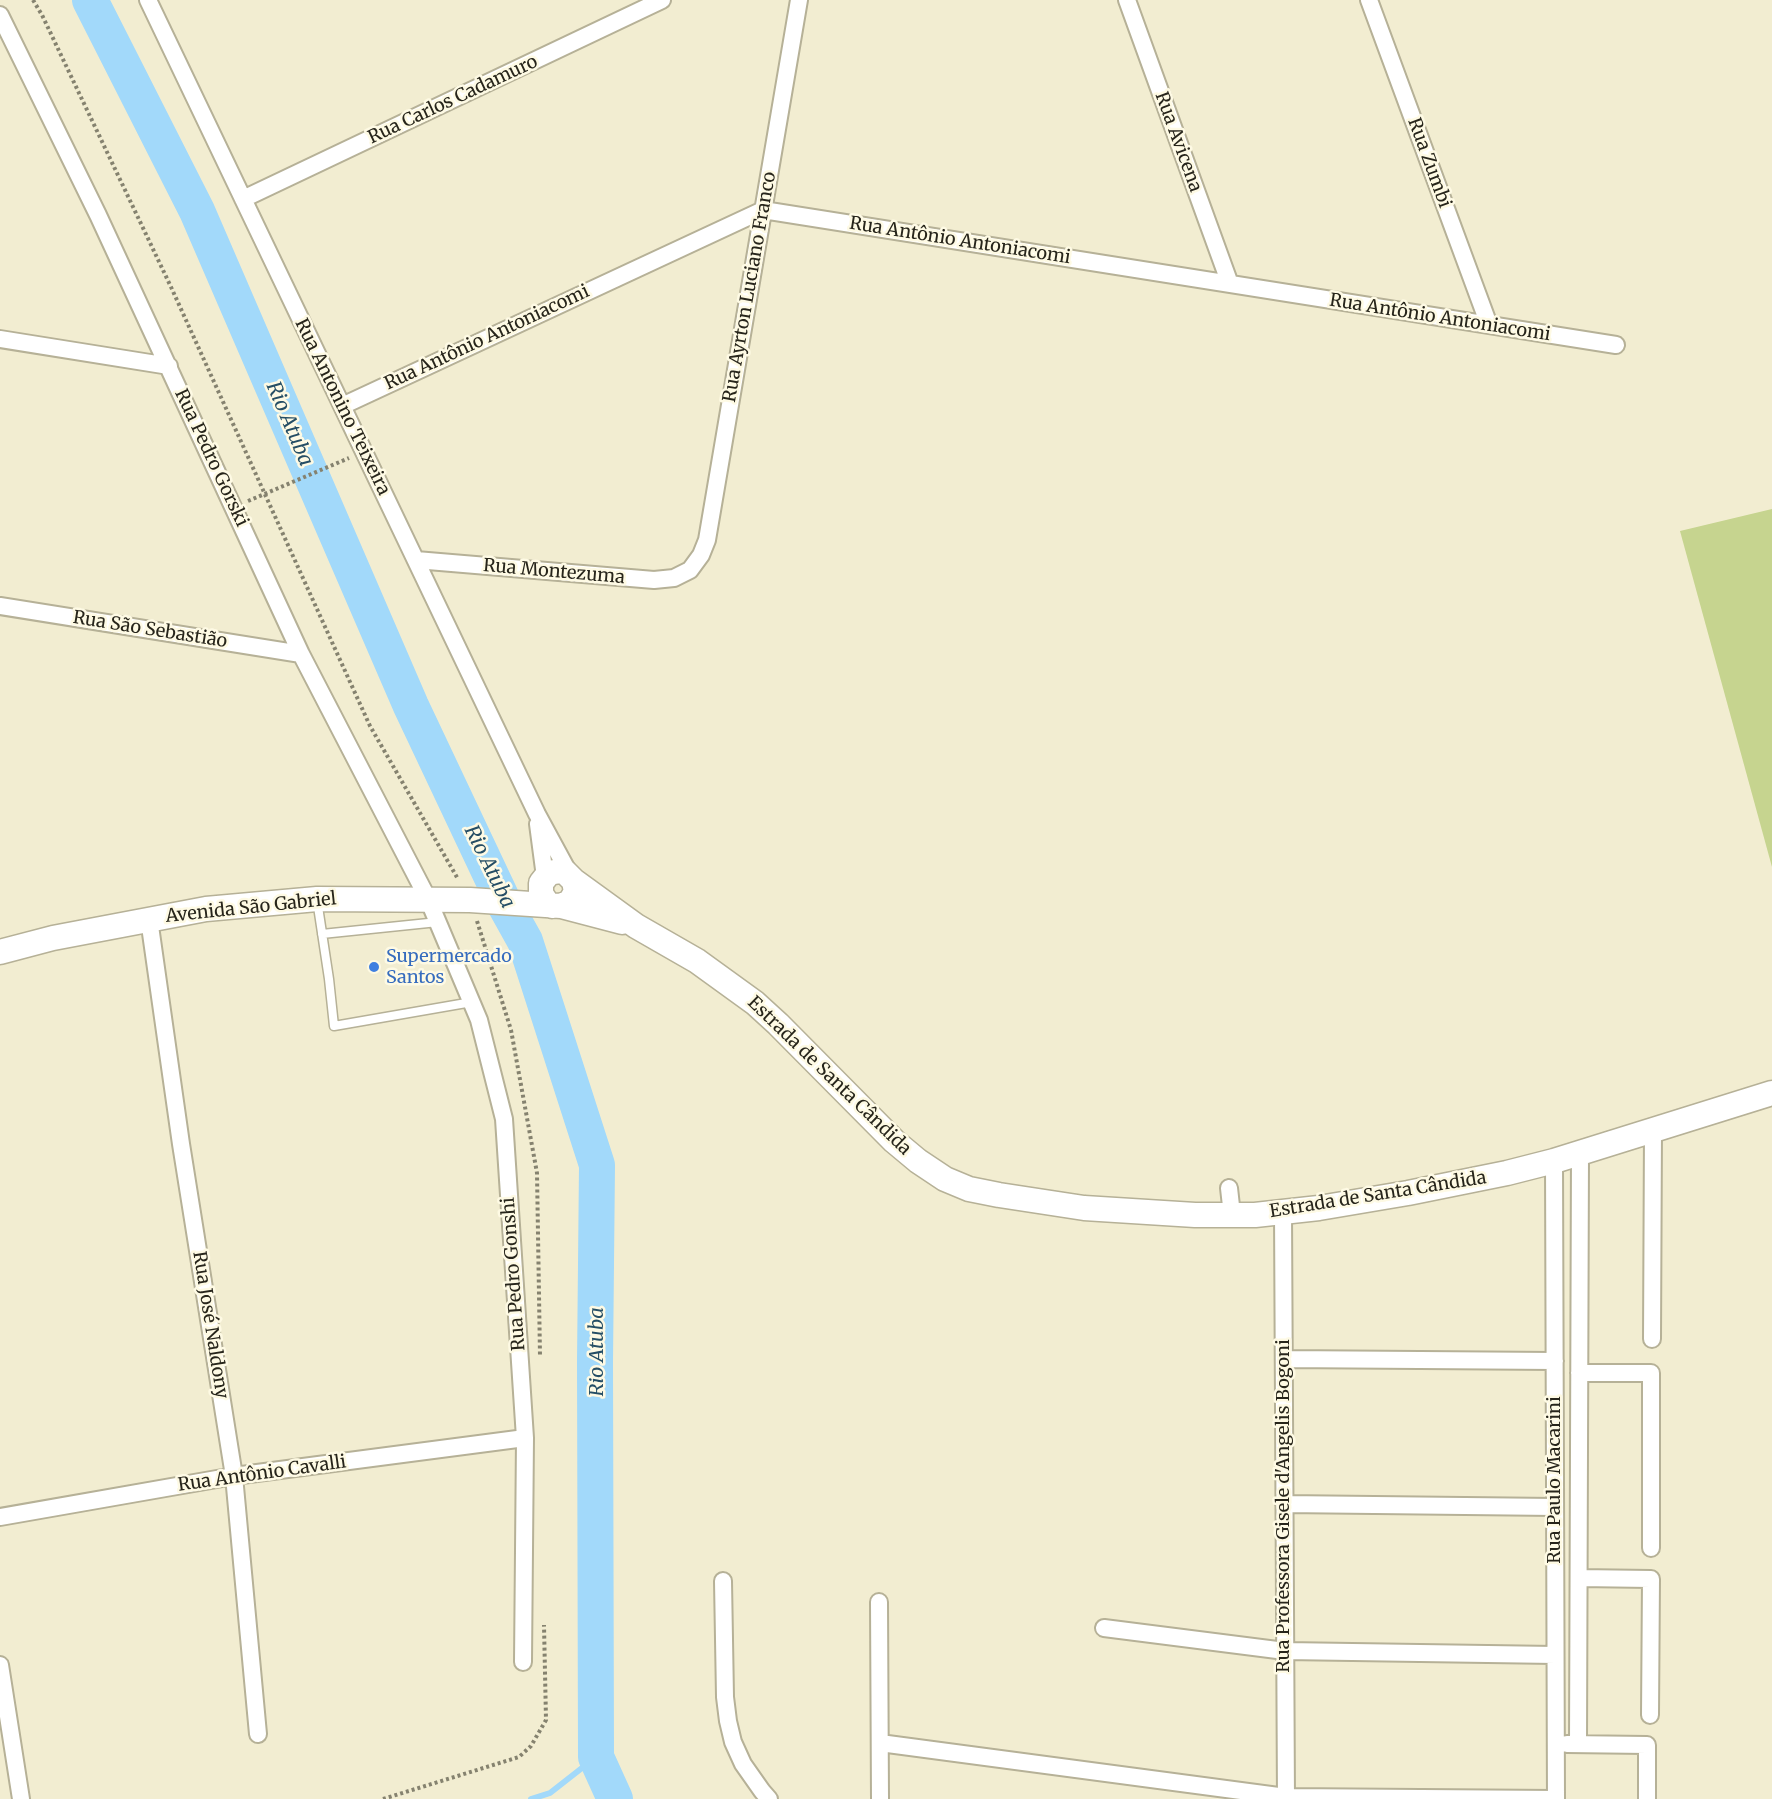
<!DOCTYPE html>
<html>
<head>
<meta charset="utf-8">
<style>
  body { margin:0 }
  canvas { display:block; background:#f2edd1 }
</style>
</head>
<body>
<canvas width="1772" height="1799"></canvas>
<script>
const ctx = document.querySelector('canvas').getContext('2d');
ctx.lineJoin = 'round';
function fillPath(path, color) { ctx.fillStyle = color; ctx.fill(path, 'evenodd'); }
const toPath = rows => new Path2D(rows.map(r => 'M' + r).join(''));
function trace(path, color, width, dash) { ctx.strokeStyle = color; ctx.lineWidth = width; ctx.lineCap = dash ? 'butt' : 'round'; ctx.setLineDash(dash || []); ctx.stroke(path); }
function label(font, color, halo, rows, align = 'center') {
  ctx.font = font + ' Merriweather,serif'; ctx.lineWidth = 5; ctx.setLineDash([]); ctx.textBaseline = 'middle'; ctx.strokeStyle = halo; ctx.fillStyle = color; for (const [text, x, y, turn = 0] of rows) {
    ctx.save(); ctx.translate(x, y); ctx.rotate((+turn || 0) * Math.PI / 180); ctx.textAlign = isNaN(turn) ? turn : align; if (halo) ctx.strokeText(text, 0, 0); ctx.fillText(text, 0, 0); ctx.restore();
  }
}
fillPath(toPath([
  [1772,509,1772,867,1680,531]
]), '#c6d48f');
trace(toPath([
  [531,1799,550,1793,596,1757]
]), '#a2d9fa', 6);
trace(toPath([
  [90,0,197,211,411,706,505,905,525,941,597,1165,595,1362,596,1757,615,1799]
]), '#a2d9fa', 36);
const service = toPath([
  [317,900,329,979,334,1026,472,1002],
  [322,934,438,922]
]);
const minor = toPath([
  [148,0,537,814,570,875],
  [1127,0,1230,284],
  [1369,0,1489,325],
  [0,15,98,215,301,654,428,899,479,1020,504,1119,525,1438,523,1662],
  [243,199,662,0],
  [0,339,169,366],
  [342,406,763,210,1616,345],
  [416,560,654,580,674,578,690,570,701,555,707,540,799,0],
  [0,606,301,654],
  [538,824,545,877],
  [149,919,181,1144,234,1476,258,1734],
  [1554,1161,1556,1799],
  [1229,1188,1232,1215],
  [1283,1212,1286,1799],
  [1652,1339,1653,1130],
  [1284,1359,1555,1361],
  [1579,1373,1651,1373,1651,1548],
  [1284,1504,1555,1507],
  [0,1517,234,1476,525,1438],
  [1579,1578,1651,1579,1650,1715],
  [723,1581,725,1697,728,1721,733,1742,743,1764,762,1791,769,1799],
  [879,1602,880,1799],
  [1104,1628,1285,1651,1555,1655],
  [0,1665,21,1799],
  [880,1743,1286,1797,1556,1799],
  [1567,1744,1647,1745,1647,1799],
  [1578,1744,1580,1152]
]);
const secondary = toPath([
  [574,881,636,926,697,961,755,1003,778,1024,894,1141,918,1161,945,1179,969,1189,999,1195,1084,1208,1195,1215,1255,1215,1319,1208,1408,1193,1507,1173,1554,1161,1772,1093],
  [561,906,622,922],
  [0,952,53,938,206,909,317,899,470,900,561,906,570,902,576,892,574,881,565,872,560,871,549,873,541,883,541,894,547,903,552,906]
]);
trace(service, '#b6b197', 11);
trace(minor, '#b6b197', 20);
trace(secondary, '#b6b197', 27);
trace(toPath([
  [33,0,42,15,171,287,370,726,458,879],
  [248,501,349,458],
  [477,921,511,1030,537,1173,540,1356],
  [383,1799,519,1757,531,1746,546,1720,544,1625]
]), '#85826f', 4, [3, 3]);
trace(service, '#fff', 8);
trace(minor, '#fff', 16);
trace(secondary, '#fff', 24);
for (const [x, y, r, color] of [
  [374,967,6,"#3f7fe0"]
]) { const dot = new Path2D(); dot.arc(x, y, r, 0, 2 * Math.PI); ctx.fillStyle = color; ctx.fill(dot); trace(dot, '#fefae4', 2); }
label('18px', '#27251b', '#fefae4', [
  ["Rua Carlos Cadamuro",453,100,-25],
  ["Rua Avicena",1178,142,70],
  ["Rua Zumbi",1429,163,70],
  ["Rua Antônio Antoniacomi",960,241,9],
  ["Rua Ayrton Luciano Franco",750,287,-80],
  ["Rua Antônio Antoniacomi",1440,318,9],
  ["Rua Antônio Antoniacomi",487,338,-25],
  ["Rua Antonino Teixeira",342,407,64],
  ["Rua Pedro Gorski",211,458,65],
  ["Rua Montezuma",554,572,5],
  ["Rua São Sebastião",150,630,9],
  ["Avenida São Gabriel",251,908,-6],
  ["Estrada de Santa Cândida",829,1076,44],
  ["Estrada de Santa Cândida",1378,1195,-9],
  ["Rua Pedro Gonshi",514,1274,-94],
  ["Rua José Naldony",210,1325,81],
  ["Rua Antônio Cavalli",262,1474,-8],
  ["Rua Paulo Macarini",1555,1480,-90],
  ["Rua Professora Gisele d'Angelis Bogoni",1284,1506,-90]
]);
label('18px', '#366cbe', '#fefae4', [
  ["Supermercado",386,957],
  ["Santos",386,978]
], 'left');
label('italic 20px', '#254e65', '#fefae4', [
  ["Rio Atuba",289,424,67],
  ["Rio Atuba",489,867,64],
  ["Rio Atuba",597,1352,-90]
]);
</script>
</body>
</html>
